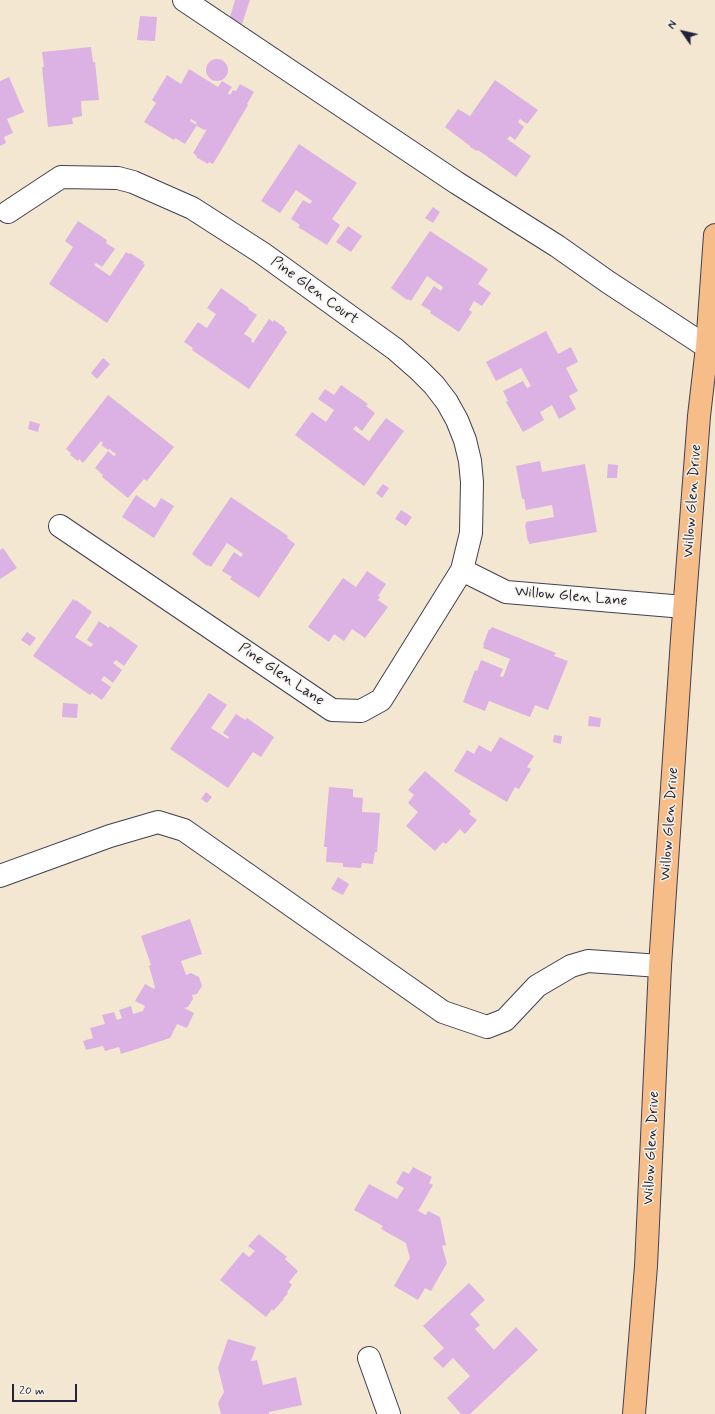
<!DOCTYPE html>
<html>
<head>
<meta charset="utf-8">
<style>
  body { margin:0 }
  #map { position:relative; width:715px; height:1414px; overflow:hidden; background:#f3e7d1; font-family:Mynerve,sans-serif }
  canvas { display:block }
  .north { position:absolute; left:663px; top:12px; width:40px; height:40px; -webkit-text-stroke:3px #f7f3e8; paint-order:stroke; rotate:304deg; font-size:11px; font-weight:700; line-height:16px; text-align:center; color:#22223b }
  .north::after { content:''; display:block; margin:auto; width:14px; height:18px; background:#22223b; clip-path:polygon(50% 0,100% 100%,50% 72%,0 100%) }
  .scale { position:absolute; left:12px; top:1384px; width:65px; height:18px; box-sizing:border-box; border:2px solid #22223b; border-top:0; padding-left:5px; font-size:12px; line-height:14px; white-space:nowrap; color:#22223b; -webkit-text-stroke:3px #f7f3e8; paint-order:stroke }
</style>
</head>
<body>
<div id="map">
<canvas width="715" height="1414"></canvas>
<div class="north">N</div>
<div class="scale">20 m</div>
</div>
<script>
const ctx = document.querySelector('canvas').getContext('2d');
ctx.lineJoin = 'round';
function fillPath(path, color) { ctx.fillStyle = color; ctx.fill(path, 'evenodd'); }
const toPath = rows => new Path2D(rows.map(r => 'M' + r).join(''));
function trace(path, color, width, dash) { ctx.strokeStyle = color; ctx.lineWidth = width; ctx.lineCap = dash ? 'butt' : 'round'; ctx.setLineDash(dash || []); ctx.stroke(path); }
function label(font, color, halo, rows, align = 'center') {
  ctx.font = font + ' Mynerve,sans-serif'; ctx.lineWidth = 3; ctx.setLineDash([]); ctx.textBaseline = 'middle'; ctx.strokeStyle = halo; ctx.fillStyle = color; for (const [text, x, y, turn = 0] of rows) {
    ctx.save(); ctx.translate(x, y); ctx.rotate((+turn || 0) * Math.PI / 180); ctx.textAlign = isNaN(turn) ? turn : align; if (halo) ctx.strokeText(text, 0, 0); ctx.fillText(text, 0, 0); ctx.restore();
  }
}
fillPath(toPath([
  [235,0,250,0,242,24,230,17],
  [140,16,157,17,155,41,137,40],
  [91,47,93,62,95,62,99,100,81,101,82,116,72,118,73,124,48,127,42,67,44,67,42,52],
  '206 70a11 11 0 1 1 22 0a11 11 0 1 1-22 0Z',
  [189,69,218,87,222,81,232,87,228,93,230,95,233,90,236,91,240,84,254,92,247,104,248,105,213,164,209,162,208,164,196,157,197,156,193,153,207,129,204,130,197,126,196,122,191,119,190,121,197,125,185,144,175,138,174,140,144,122,156,103,152,100,167,75,181,84],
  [9,77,24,112,7,119,13,133,4,137,6,143,0,146,0,81],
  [495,80,538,110,527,124,520,119,518,122,524,127,515,140,510,136,507,139,531,156,516,177,478,150,477,151,470,147,470,146,445,127,458,109,470,116],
  [299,144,357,183,332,219,340,225,327,245,298,227,300,225,291,219,303,200,310,204,312,201,296,190,280,213,261,201],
  [433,207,440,212,433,223,425,218],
  [78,221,107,240,106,243,115,249,102,267,96,263,94,265,110,276,126,252,129,254,130,253,144,262,143,264,145,265,107,323,49,284,73,247,65,241],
  [348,226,362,236,351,252,336,242],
  [430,231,488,269,478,284,491,293,482,306,474,301,469,310,472,312,459,332,430,313,431,311,421,305,434,286,441,291,443,287,427,276,411,301,408,299,407,300,391,288],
  [221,288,249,308,248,309,257,315,244,334,252,339,251,341,253,343,269,319,273,322,274,320,285,328,284,329,287,332,249,389,192,350,193,348,184,342,198,322,207,328,216,314,207,308],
  [546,331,558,354,571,347,578,362,566,368,578,391,569,396,576,409,559,419,552,405,540,412,544,420,523,432,506,402,508,401,503,391,523,381,527,388,531,386,521,368,496,381,486,362],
  [103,358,110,364,97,379,91,373],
  [341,385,368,404,366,406,375,413,362,431,356,426,353,429,369,441,386,418,404,431,364,486,295,435,312,412,326,422,334,410,318,399,325,389,334,395],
  [108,395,174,447,147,481,144,479,128,498,102,477,103,475,95,468,108,451,114,456,116,454,109,449,108,450,101,445,103,443,101,441,83,463,79,459,78,461,70,455,71,453,66,449],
  [30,421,40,424,38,432,28,429],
  [540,461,542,472,585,464,597,532,529,544,529,541,528,542,525,525,526,525,526,522,554,517,552,505,526,510,524,499,522,499,516,466],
  [608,464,618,465,617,478,607,478],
  [383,484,389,488,382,498,376,493],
  [136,495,155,508,161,498,174,506,154,538,122,517],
  [231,497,288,536,287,538,295,544,259,598,230,579,232,577,222,571,234,552,241,557,243,554,227,543,211,567,208,565,207,566,192,554],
  [401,510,412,517,406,526,395,519],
  [3,548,17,568,0,579,0,550],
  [367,571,386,584,378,596,380,597,378,600,388,607,365,638,352,629,344,641,334,634,329,642,308,627,343,578,356,587],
  [73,599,75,601,76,600,92,612,75,637,91,647,93,644,87,640,99,621,109,628,110,626,138,646,124,666,116,660,113,663,122,670,113,683,104,676,101,680,111,687,102,700,92,693,90,695,33,656],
  [492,627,556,653,554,656,568,661,548,710,535,705,530,717,489,701,485,711,463,702,475,670,477,671,481,660,503,669,500,676,503,677,510,659,483,648,484,645,483,645,489,629,490,630],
  [27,632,36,638,30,646,21,640],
  [209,693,227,705,211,728,228,739,229,737,223,733,236,714,245,720,247,718,274,737,261,757,253,752,228,788,170,749],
  [63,703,78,704,77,718,62,717],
  [589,716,601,718,600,727,588,726],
  [554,735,562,736,561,744,553,742],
  [500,737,534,756,527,767,531,769,519,789,515,787,507,802,454,771,467,750,474,754,479,745,491,752],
  [425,771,471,811,469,814,477,820,465,834,460,829,446,844,443,842,435,851,406,826,418,812,408,803,414,795,408,790],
  [329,787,353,789,353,797,363,798,362,812,380,813,377,852,375,852,373,864,362,863,361,868,343,867,343,863,326,862,327,847,324,847],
  [206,792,212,797,207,803,201,799],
  [338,877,349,884,343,895,331,889],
  [190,919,202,954,181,961,186,975,191,973,199,977,202,986,197,994,192,995,193,999,188,1007,184,1008,194,1013,187,1028,177,1024,170,1038,121,1054,119,1047,105,1051,103,1046,86,1050,83,1041,93,1038,90,1028,105,1024,102,1015,114,1012,117,1020,122,1018,119,1010,131,1006,133,1014,143,1011,145,1006,135,1001,145,984,154,989,155,987,149,966,151,965,141,936],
  [413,1167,432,1177,429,1183,433,1185,418,1211,426,1215,428,1211,440,1217,446,1245,442,1246,447,1263,431,1291,425,1288,418,1300,394,1286,410,1258,406,1243,381,1229,383,1226,354,1210,369,1184,397,1199,404,1188,396,1183,403,1171,409,1174],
  [259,1234,287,1257,285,1259,298,1271,289,1282,292,1285,287,1292,288,1293,283,1299,284,1299,273,1311,272,1309,266,1317,220,1280,243,1252,249,1257,255,1251,248,1246],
  [469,1283,485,1300,470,1314,480,1325,475,1329,494,1350,516,1327,538,1350,470,1414,461,1414,447,1398,470,1376,453,1358,443,1368,433,1358,444,1348,423,1326],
  [228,1339,256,1347,251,1361,257,1360,263,1385,296,1377,302,1405,269,1412,269,1414,221,1414,218,1403,224,1392,218,1368]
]), '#dbb2e3');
const minor = toPath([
  [184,0,457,183,557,246,608,282,707,347],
  [8,212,61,177,118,178,133,182,192,208,262,253,395,349,419,370,434,385,447,402,457,420,465,440,470,461,472,482,471,533,462,570,381,700,361,711,332,710,60,526],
  [462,570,506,592,684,607],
  [0,876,110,836,158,822,184,830,443,1012,487,1027,505,1020,537,986,571,966,588,961,660,966],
  [369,1358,389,1414]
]);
const major = toPath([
  [634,1414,646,1266,660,966,682,639,699,416,707,347,715,235]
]);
trace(minor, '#414052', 24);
trace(major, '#414052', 24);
trace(minor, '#fff', 22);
trace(major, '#f7bd88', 22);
label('15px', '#22223b', '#f7f3e8', [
  ["Pine Glen Court",314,291,36],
  ["Willow Glen Drive",693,501,-86],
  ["Willow Glen Lane",571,597,5],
  ["Pine Glen Lane",281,675,34],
  ["Willow Glen Drive",670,824,-86],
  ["Willow Glen Drive",652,1148,-87]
]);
</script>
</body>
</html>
